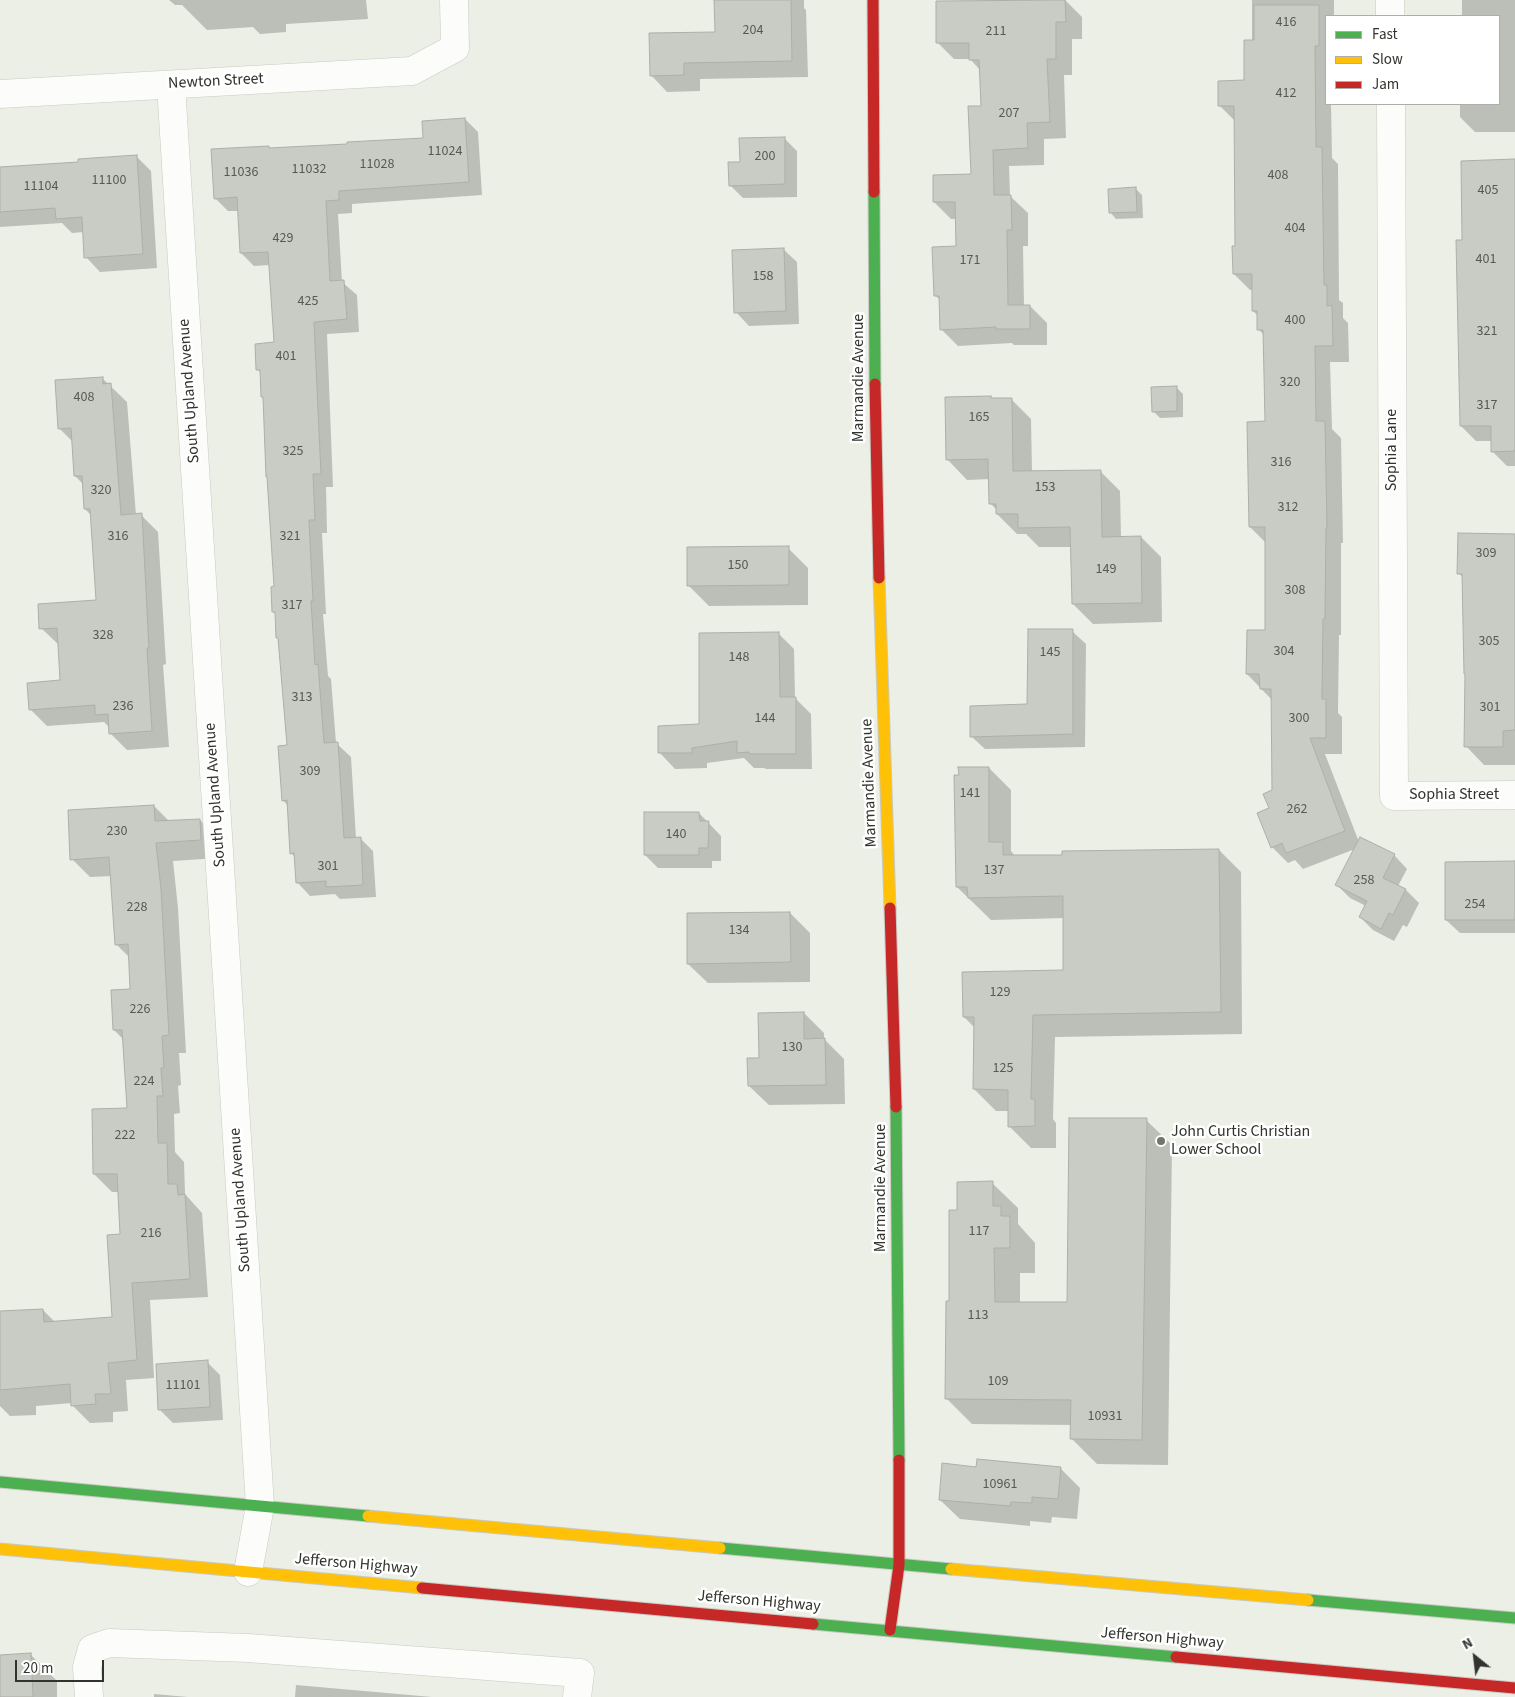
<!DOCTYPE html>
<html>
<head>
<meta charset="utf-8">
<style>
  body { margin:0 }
  #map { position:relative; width:1515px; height:1697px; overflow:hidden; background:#ecefe5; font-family:"Source Sans 3",sans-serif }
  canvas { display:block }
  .legend { position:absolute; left:1325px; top:15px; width:175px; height:90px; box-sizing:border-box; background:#fff; border:1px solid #adadab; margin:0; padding:6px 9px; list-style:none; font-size:15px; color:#31332c }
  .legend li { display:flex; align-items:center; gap:10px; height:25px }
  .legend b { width:25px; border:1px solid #adadab }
  .north { position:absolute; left:1450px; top:1632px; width:50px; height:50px; -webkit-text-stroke:4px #fff; paint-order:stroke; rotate:331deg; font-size:14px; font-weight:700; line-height:20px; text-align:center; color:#31332c }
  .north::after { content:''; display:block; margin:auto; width:18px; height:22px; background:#31332c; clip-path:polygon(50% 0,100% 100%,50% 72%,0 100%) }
  .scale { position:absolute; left:15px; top:1660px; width:89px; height:22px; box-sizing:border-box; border:2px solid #31332c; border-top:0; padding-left:6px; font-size:15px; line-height:18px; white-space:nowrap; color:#31332c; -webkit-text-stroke:4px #fff; paint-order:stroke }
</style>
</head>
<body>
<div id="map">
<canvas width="1515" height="1697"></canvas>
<ul class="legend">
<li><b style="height:6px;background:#4caf50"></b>Fast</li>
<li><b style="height:6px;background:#ffc107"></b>Slow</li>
<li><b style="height:6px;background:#c62828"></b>Jam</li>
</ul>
<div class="north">N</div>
<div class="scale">20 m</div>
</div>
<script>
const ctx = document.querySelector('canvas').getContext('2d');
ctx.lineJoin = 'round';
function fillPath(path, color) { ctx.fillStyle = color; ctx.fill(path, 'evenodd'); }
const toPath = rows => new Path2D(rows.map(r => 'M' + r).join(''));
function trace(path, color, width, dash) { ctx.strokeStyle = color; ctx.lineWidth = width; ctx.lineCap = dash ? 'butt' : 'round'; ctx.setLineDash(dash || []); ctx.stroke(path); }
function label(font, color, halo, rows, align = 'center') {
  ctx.font = font + ' "Source Sans 3",sans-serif'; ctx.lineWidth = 5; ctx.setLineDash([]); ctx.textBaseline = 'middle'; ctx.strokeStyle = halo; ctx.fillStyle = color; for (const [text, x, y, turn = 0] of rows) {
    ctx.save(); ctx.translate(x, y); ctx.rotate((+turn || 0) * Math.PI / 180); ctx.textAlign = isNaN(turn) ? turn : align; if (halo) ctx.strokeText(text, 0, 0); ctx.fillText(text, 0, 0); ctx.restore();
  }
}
fillPath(toPath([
  [169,0,366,0,368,19,286,24,286,32,260,34,253,27,207,30,182,5,175,5],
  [716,0,804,0,804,8,806,10,808,77,700,79,700,91,667,92,651,75,716,33],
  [1065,0,1082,17,1082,39,1072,39,1072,75,1064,75,1066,138,1044,139,1044,165,1009,166,1010,196,1028,213,1028,246,1023,246,1024,306,1030,306,1047,323,1047,345,1014,345,1012,343,958,346,941,329,940,300,935,295,957,248,956,219,951,219,934,202,972,176,982,107,980,70,970,59,954,59,937,42],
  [1252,0,1334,0,1334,16,1326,16,1326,104,1331,104,1332,158,1338,164,1339,300,1343,303,1343,318,1348,323,1349,362,1330,362,1332,429,1341,438,1343,543,1341,543,1341,635,1339,635,1338,713,1342,717,1342,754,1325,754,1359,842,1394,855,1407,869,1398,886,1406,890,1419,903,1407,927,1403,925,1394,941,1373,930,1360,917,1366,906,1350,898,1337,885,1355,849,1303,869,1295,860,1288,863,1272,847,1270,809,1273,791,1273,701,1247,674,1266,631,1266,543,1250,527,1266,423,1264,335,1259,330,1258,316,1253,311,1253,290,1250,290,1234,274,1236,247,1236,122,1220,106,1245,82,1252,41],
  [1462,0,1515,0,1515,132,1475,132,1460,117,1460,104,1499,104,1499,16,1462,16],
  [465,119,478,132,482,195,352,204,352,213,338,214,342,282,357,295,359,332,327,334,333,487,326,487,327,533,322,533,326,614,323,614,328,676,331,679,336,743,351,757,356,838,360,838,373,851,376,897,340,899,335,894,310,896,297,882,295,857,291,853,288,806,283,800,288,747,276,614,273,612,275,588,264,399,262,397,261,373,257,369,275,344,270,265,254,266,241,253,239,211,228,211,215,198,269,147,271,150,424,139],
  [784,138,797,151,797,197,743,198,730,185,741,163],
  [136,156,151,171,157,268,100,272,86,257,84,232,72,233,62,223,0,227,0,167,80,163],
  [1515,161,1515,466,1507,466,1492,451,1492,441,1476,441,1461,426,1463,241],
  [1136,189,1142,195,1143,218,1116,219,1110,212],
  [783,249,797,262,799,324,749,326,736,312],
  [102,378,127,402,136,515,141,515,158,532,166,664,163,665,169,747,127,750,110,733,110,728,104,722,47,726,30,709,61,682,59,645,41,628,98,601,92,516,85,509,83,484,75,476,73,442,59,428],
  [1176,387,1183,394,1183,417,1160,418,1153,411],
  [1011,399,1031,419,1032,472,1100,471,1120,491,1121,537,1141,537,1161,557,1162,622,1093,624,1073,604,1072,547,1039,547,1026,534,1017,534,997,514,997,510,990,503,990,479,967,480,948,460,992,400],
  [1515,535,1515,765,1484,765,1466,746,1466,674,1464,578,1458,573],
  [788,548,808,568,808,605,709,606,689,586],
  [1072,631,1086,644,1085,747,985,749,971,736,1028,706],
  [778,633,794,649,795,698,811,714,812,769,766,769,764,768,754,768,744,758,707,763,707,768,675,769,660,753,701,726],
  [989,768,1011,790,1011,851,1015,856,1063,856,1219,850,1241,872,1242,1034,1055,1037,1053,1119,1056,1123,1056,1148,1031,1148,1009,1126,1009,1111,996,1111,974,1089,975,1028,964,1017,1065,971,1064,918,991,920,957,887],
  [154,806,170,822,200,820,217,838,218,858,173,861,178,908,186,1053,179,1053,181,1085,178,1086,180,1113,174,1114,175,1152,184,1162,185,1194,202,1213,208,1297,150,1300,154,1378,126,1380,128,1411,113,1412,113,1422,90,1423,72,1405,72,1403,36,1406,36,1415,10,1416,0,1406,0,1313,43,1310,55,1322,113,1318,122,1235,119,1192,112,1192,94,1174,129,1109,124,1040,114,1030,131,990,130,958,116,944,112,876,90,877,72,859],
  [699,813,721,836,721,861,712,861,712,868,658,868,645,855],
  [1515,863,1515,933,1460,933,1446,920],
  [790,913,810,933,810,982,708,983,688,964],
  [804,1013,824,1033,824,1039,844,1059,845,1104,769,1105,749,1086,760,1059],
  [1146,1120,1172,1145,1168,1465,1097,1464,1071,1438,1072,1425,972,1424,946,1398,950,1302,958,1211,992,1183,1018,1208,1018,1224,1035,1243,1035,1273,1020,1273,1020,1303,1068,1304],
  [207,1362,220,1375,223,1420,173,1423,160,1410,157,1365],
  [977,1468,1060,1468,1080,1488,1077,1519,1052,1517,1051,1523,1030,1521,1030,1526,960,1519,940,1500],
  [30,1654,57,1681,57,1697,0,1697,0,1656],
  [296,1685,432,1697,295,1697],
  [154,1694,188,1697,154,1697]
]), '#0003');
const building = toPath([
  [714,0,791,0,792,61,684,63,684,75,650,76,649,33,715,32,714,0],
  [1065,0,1066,22,1056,22,1056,59,1047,59,1050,122,1027,123,1028,148,993,150,994,195,1011,195,1012,230,1007,230,1008,305,1030,305,1030,329,996,329,996,327,940,330,939,296,934,296,932,247,956,246,955,202,933,202,933,175,971,174,968,106,981,106,979,60,969,60,969,43,936,43,936,1,1065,0],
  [1254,5,1319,5,1319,46,1315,46,1316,147,1322,147,1324,285,1327,285,1327,306,1332,305,1333,346,1315,346,1316,421,1325,421,1327,528,1326,528,1325,619,1323,619,1322,699,1326,699,1326,738,1310,738,1345,831,1286,853,1282,843,1271,848,1257,813,1269,808,1263,794,1272,790,1271,689,1260,689,1259,674,1246,674,1247,630,1265,630,1265,527,1249,527,1247,422,1265,421,1263,330,1257,330,1257,311,1252,311,1252,274,1233,274,1232,246,1235,246,1234,106,1218,106,1218,81,1244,80,1244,40,1254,40,1254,5],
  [465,118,469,182,339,191,339,200,326,201,330,281,344,280,347,319,314,322,321,474,313,474,315,520,309,520,313,601,311,601,315,665,318,664,324,743,338,742,344,838,361,837,363,885,326,887,326,881,296,883,294,853,290,854,287,800,282,801,278,746,287,745,278,638,276,638,275,612,272,612,271,587,274,586,267,477,266,477,263,397,261,397,260,370,256,370,255,344,274,342,268,252,240,253,237,197,214,199,211,149,269,146,269,148,347,144,347,142,423,138,422,121,465,118],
  [785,137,785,184,729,186,728,162,740,162,739,138,785,137],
  [137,155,143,254,84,258,82,217,56,219,55,208,0,212,0,167,78,162,78,159,137,155],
  [1515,159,1515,451,1491,452,1491,426,1460,426,1456,240,1462,240,1461,161,1515,159],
  [1136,187,1137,212,1109,213,1108,189,1136,187],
  [784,248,786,311,734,313,732,250,784,248],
  [103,377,103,384,111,383,121,515,142,513,149,648,147,648,152,731,109,734,108,714,95,715,95,705,29,710,27,683,60,680,57,628,39,629,38,604,96,600,90,509,84,509,82,476,74,476,71,428,58,429,55,380,103,377],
  [1177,386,1177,411,1152,412,1151,387,1177,386],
  [991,396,991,398,1012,398,1013,471,1101,470,1102,537,1141,536,1142,603,1072,604,1070,527,1018,528,1018,514,996,514,996,504,989,504,988,459,946,460,945,397,991,396],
  [1458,533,1515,534,1515,730,1503,731,1503,747,1464,747,1465,674,1464,674,1462,574,1457,574,1458,533],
  [789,546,789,585,687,586,687,547,789,546],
  [1028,629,1073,629,1073,734,970,737,970,706,1027,704,1028,629],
  [779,632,780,697,796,697,796,754,749,754,749,752,737,753,737,741,692,748,692,753,658,753,658,726,699,724,699,633,779,632],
  [958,767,989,767,989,842,1003,842,1003,855,1062,855,1062,851,1219,849,1221,1012,1033,1015,1031,1099,1035,1099,1035,1126,1008,1127,1008,1090,973,1089,974,1017,963,1017,962,972,1063,970,1063,896,968,898,967,887,956,887,954,775,959,775,958,767],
  [154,805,155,821,200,819,201,840,156,843,161,889,169,1035,162,1036,164,1068,161,1068,163,1096,157,1096,158,1143,167,1143,168,1184,177,1184,178,1195,185,1194,190,1279,132,1283,137,1360,108,1363,111,1394,95,1394,96,1404,71,1406,70,1384,0,1390,0,1311,43,1309,44,1322,112,1317,107,1235,120,1234,117,1174,93,1174,92,1109,127,1108,122,1030,113,1030,111,990,130,989,128,944,115,945,109,857,70,860,68,810,154,805],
  [644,812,699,812,700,821,709,821,708,848,699,848,699,855,644,855,644,812],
  [1360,837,1395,854,1383,878,1406,889,1393,915,1389,913,1381,929,1359,917,1367,901,1335,885,1360,837],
  [1515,861,1515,920,1445,920,1445,862,1515,861],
  [790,912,791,962,687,964,687,913,790,912],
  [804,1012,804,1039,825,1038,826,1085,748,1086,747,1058,759,1058,758,1013,804,1012],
  [1069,1118,1147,1118,1142,1440,1070,1439,1071,1400,945,1399,946,1301,949,1301,949,1210,957,1210,957,1182,993,1181,993,1206,1001,1206,1001,1216,1010,1216,1010,1248,994,1248,995,1302,1067,1302,1069,1118],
  [208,1360,210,1407,158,1410,156,1364,208,1360],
  [977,1459,1061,1467,1058,1499,1032,1497,1032,1503,1011,1502,1010,1506,939,1500,942,1463,976,1467,977,1459],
  [31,1653,33,1697,0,1697,0,1655,31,1653]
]);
fillPath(building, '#c9ccc4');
trace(building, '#acafa7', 1);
const street = toPath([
  [1390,0,1390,16],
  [171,85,260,1506,248,1572],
  [0,94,412,71,455,48,454,0],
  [1391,104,1394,796,1515,795],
  [89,1697,87,1667,92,1649,109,1643,248,1648,580,1673,577,1697]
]);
const fast = toPath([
  [874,192,875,384],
  [896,1107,899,1460],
  [0,1482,368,1516],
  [720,1548,951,1569],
  [1308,1600,1515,1618],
  [813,1624,1176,1657]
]);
const slow = toPath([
  [879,578,890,908],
  [368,1516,720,1548],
  [0,1549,422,1588],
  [951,1569,1308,1600]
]);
const jam = toPath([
  [873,0,874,192],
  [875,384,879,578],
  [890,908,896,1107],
  [422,1588,813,1624],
  [890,1630,899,1565,899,1460],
  [1176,1657,1515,1688]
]);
trace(street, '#c8cac3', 29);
trace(fast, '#c8cac3', 13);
trace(slow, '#c8cac3', 13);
trace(jam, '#c8cac3', 13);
trace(street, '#fcfdfb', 28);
trace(fast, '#4caf50', 11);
trace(slow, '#ffc107', 11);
trace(jam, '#c62828', 11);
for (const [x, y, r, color] of [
  [1161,1141,5,"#72756d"]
]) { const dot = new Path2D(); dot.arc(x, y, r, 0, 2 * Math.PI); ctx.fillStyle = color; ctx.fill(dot); trace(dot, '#fff', 2); }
label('14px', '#575952', null, [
  ["416",1286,23],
  ["204",753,31],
  ["211",996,32],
  ["412",1286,94],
  ["207",1009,114],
  ["11024",445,152],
  ["200",765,157],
  ["11028",377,165],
  ["11032",309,170],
  ["11036",241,173],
  ["408",1278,176],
  ["11100",109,181],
  ["11104",41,187],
  ["405",1488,191],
  ["404",1295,229],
  ["429",283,239],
  ["401",1486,260],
  ["171",970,261],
  ["158",763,277],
  ["425",308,302],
  ["400",1295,321],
  ["321",1487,332],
  ["401",286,357],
  ["320",1290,383],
  ["408",84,398],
  ["317",1487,406],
  ["165",979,418],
  ["325",293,452],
  ["316",1281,463],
  ["153",1045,488],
  ["320",101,491],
  ["312",1288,508],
  ["316",118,537],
  ["321",290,537],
  ["309",1486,554],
  ["150",738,566],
  ["149",1106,570],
  ["308",1295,591],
  ["317",292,606],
  ["328",103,636],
  ["305",1489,642],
  ["304",1284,652],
  ["145",1050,653],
  ["148",739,658],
  ["313",302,698],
  ["236",123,707],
  ["301",1490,708],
  ["144",765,719],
  ["300",1299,719],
  ["309",310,772],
  ["141",970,794],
  ["262",1297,810],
  ["230",117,832],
  ["140",676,835],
  ["301",328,867],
  ["137",994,871],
  ["258",1364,881],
  ["254",1475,905],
  ["228",137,908],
  ["134",739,931],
  ["129",1000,993],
  ["226",140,1010],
  ["130",792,1048],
  ["125",1003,1069],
  ["224",144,1082],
  ["222",125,1136],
  ["117",979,1232],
  ["216",151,1234],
  ["113",978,1316],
  ["109",998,1382],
  ["11101",183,1386],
  ["10931",1105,1417],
  ["10961",1000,1485]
]);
label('16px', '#31332c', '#fff', [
  ["Newton Street",216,82,-3],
  ["Marmandie Avenue",859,378,-90],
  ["South Upland Avenue",190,391,-94],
  ["Sophia Lane",1392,450,-90],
  ["Marmandie Avenue",870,783,-92],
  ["South Upland Avenue",216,795,-94],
  ["Sophia Street",1454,795],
  ["Marmandie Avenue",881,1188,-90],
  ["South Upland Avenue",241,1200,-94],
  ["Jefferson Highway",356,1565,5],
  ["Jefferson Highway",759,1602,5],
  ["Jefferson Highway",1162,1639,5]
]);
label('16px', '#31332c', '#fff', [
  ["John Curtis Christian",1171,1132],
  ["Lower School",1171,1150]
], 'left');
</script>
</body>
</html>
